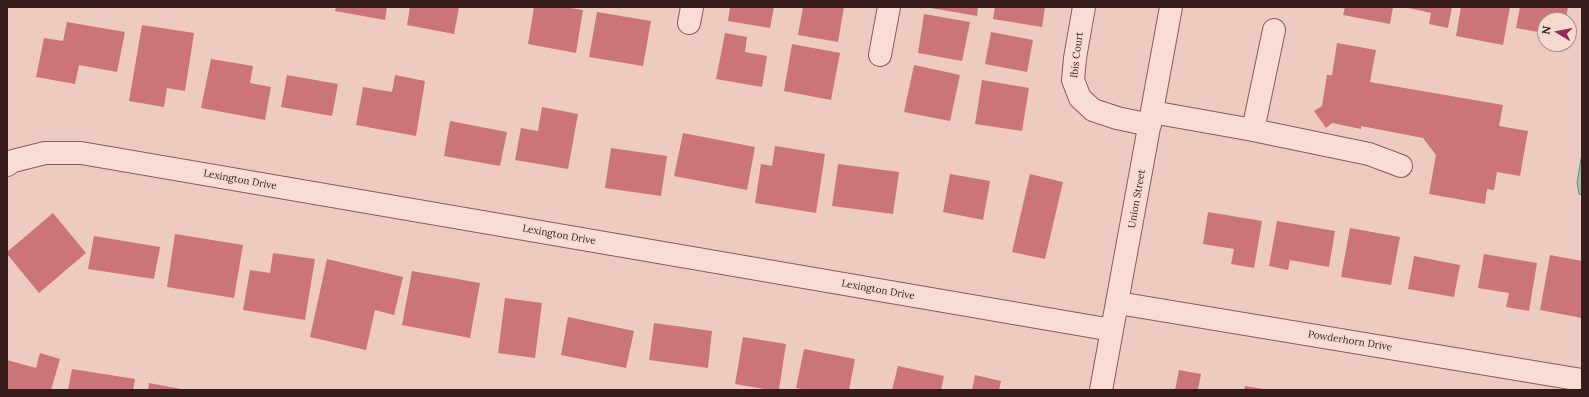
<!DOCTYPE html>
<html>
<head>
<meta charset="utf-8">
<style>
  body { margin:0 }
  #map { position:relative; width:1589px; height:397px; overflow:hidden; background:#eecbc0; font-family:Lora,serif }
  canvas { display:block }
  .frame { position:absolute; inset:0; border:8px solid #361d1c; pointer-events:none }
  .north { position:absolute; left:1537px; top:12px; width:40px; height:40px; box-sizing:border-box; background:#f5d9cf; border:1px solid #a98e87; border-radius:50%; rotate:280deg; font-size:11px; font-weight:700; line-height:16px; text-align:center; color:#361d1c }
  .north::after { content:''; display:block; margin:auto; width:14px; height:18px; background:#96285a; clip-path:polygon(50% 0,100% 100%,50% 72%,0 100%) }
</style>
</head>
<body>
<div id="map">
<canvas width="1589" height="397"></canvas>
<div class="frame"></div>
<div class="north">N</div>
</div>
<script>
const ctx = document.querySelector('canvas').getContext('2d');
ctx.lineJoin = 'round';
function fillPath(path, color) { ctx.fillStyle = color; ctx.fill(path, 'evenodd'); }
const toPath = rows => new Path2D(rows.map(r => 'M' + r).join(''));
function trace(path, color, width, dash) { ctx.strokeStyle = color; ctx.lineWidth = width; ctx.lineCap = dash ? 'butt' : 'round'; ctx.setLineDash(dash || []); ctx.stroke(path); }
function label(font, color, halo, rows, align = 'center') {
  ctx.font = font + ' Lora,serif'; ctx.lineWidth = 3; ctx.setLineDash([]); ctx.textBaseline = 'middle'; ctx.strokeStyle = halo; ctx.fillStyle = color; for (const [text, x, y, turn = 0] of rows) {
    ctx.save(); ctx.translate(x, y); ctx.rotate((+turn || 0) * Math.PI / 180); ctx.textAlign = isNaN(turn) ? turn : align; if (halo) ctx.strokeText(text, 0, 0); ctx.fillText(text, 0, 0); ctx.restore();
  }
}
const water = toPath([
  [1582,153,1582,195,1579,194,1577,183,1582,153]
]);
fillPath(water, '#a3c0aa');
trace(water, '#6a8d75', 1);
fillPath(toPath([
  [336,7,387,7,385,20,335,11],
  [410,7,459,7,454,34,407,25],
  [534,7,564,7,583,10,576,53,528,44],
  [730,7,774,7,770,28,728,21],
  [803,7,844,7,838,42,798,35],
  [925,7,978,7,977,16],
  [995,7,1045,7,1042,27,993,19],
  [1345,7,1393,7,1390,24,1343,15],
  [1404,7,1452,7,1448,28,1429,24,1431,13],
  [1461,7,1510,7,1503,45,1456,36],
  [1520,7,1568,7,1566,20,1545,20,1545,45,1542,44,1544,33,1516,28],
  [597,12,651,21,643,66,589,57],
  [924,14,970,22,962,61,918,53],
  [67,22,125,32,117,72,79,65,75,84,36,77,44,38,63,41],
  [142,25,194,33,185,91,167,88,164,107,129,101],
  [991,32,1033,40,1027,72,985,64],
  [725,33,747,37,745,52,767,56,762,87,716,79],
  [1337,43,1376,50,1370,82,1503,105,1499,126,1528,131,1520,176,1497,172,1494,190,1487,189,1485,204,1429,194,1436,155,1423,138,1361,126,1361,129,1332,123,1326,128,1314,111,1322,106,1327,75,1332,75],
  [792,44,840,53,831,100,784,91],
  [1546,44,1562,44,1561,47],
  [211,59,253,66,250,83,271,87,265,120,201,108],
  [914,65,960,75,950,121,904,112],
  [287,75,338,84,332,116,281,107],
  [395,75,425,81,416,136,356,125,363,87,392,92],
  [982,80,1029,88,1022,131,975,124],
  [542,107,578,114,568,169,515,160,521,128,538,131],
  [450,121,507,132,500,166,444,156],
  [683,133,755,147,747,190,674,176],
  [775,146,825,154,816,213,755,203,761,164,772,166],
  [611,148,667,156,661,196,605,188],
  [838,164,899,172,893,214,832,206],
  [950,174,990,181,983,220,943,212],
  [1030,174,1063,182,1045,259,1012,252],
  [1208,212,1262,221,1254,268,1231,264,1234,249,1203,244],
  [53,213,86,253,39,293,7,254,7,252],
  [1277,221,1335,231,1329,267,1290,260,1288,270,1269,266],
  [1350,228,1400,237,1391,285,1341,277],
  [175,234,243,245,234,298,167,287],
  [94,236,160,247,154,279,88,269],
  [273,253,315,259,305,320,243,310,250,270,270,273],
  [1484,254,1537,263,1529,311,1506,307,1509,293,1478,288],
  [1550,255,1582,261,1582,318,1540,310],
  [1414,256,1460,265,1454,297,1408,289],
  [327,259,403,277,394,315,375,310,366,350,310,337],
  [412,271,480,283,470,338,402,325],
  [505,298,542,303,535,358,498,353],
  [568,317,634,331,626,368,561,355],
  [654,323,712,331,708,368,649,360],
  [743,337,786,344,779,390,770,390,735,384],
  [804,349,855,359,849,390,808,390,796,388],
  [40,353,60,359,51,390,7,390,7,360,36,368],
  [898,366,944,376,941,390,892,390],
  [72,369,135,379,133,390,68,390],
  [1179,370,1201,374,1198,389,1201,390,1175,390],
  [975,375,1001,381,999,390,972,390],
  [149,383,181,389,181,390,148,390],
  [1245,386,1264,389,1264,390,1244,390]
]), '#cc7578');
const minor = toPath([
  [1084,7,1075,58,1073,80,1080,98,1093,110,1117,118,1150,125],
  [689,23,692,7],
  [880,55,889,7],
  [1152,112,1253,130,1369,154,1401,166],
  [1253,130,1274,30],
  [7,165,13,161,45,153,81,153,1112,330],
  [1118,303,1582,380],
  [1101,390,1171,7]
]);
trace(minor, '#875c58', 24);
trace(minor, '#f9dcd3', 22);
label('10px', '#361d1c', '#f5d9cf', [
  ["Ibis Court",1077,55,-83],
  ["Lexington Drive",240,180,10],
  ["Union Street",1137,199,-80],
  ["Lexington Drive",559,235,10],
  ["Lexington Drive",878,290,10],
  ["Powderhorn Drive",1350,341,9]
]);
</script>
</body>
</html>
